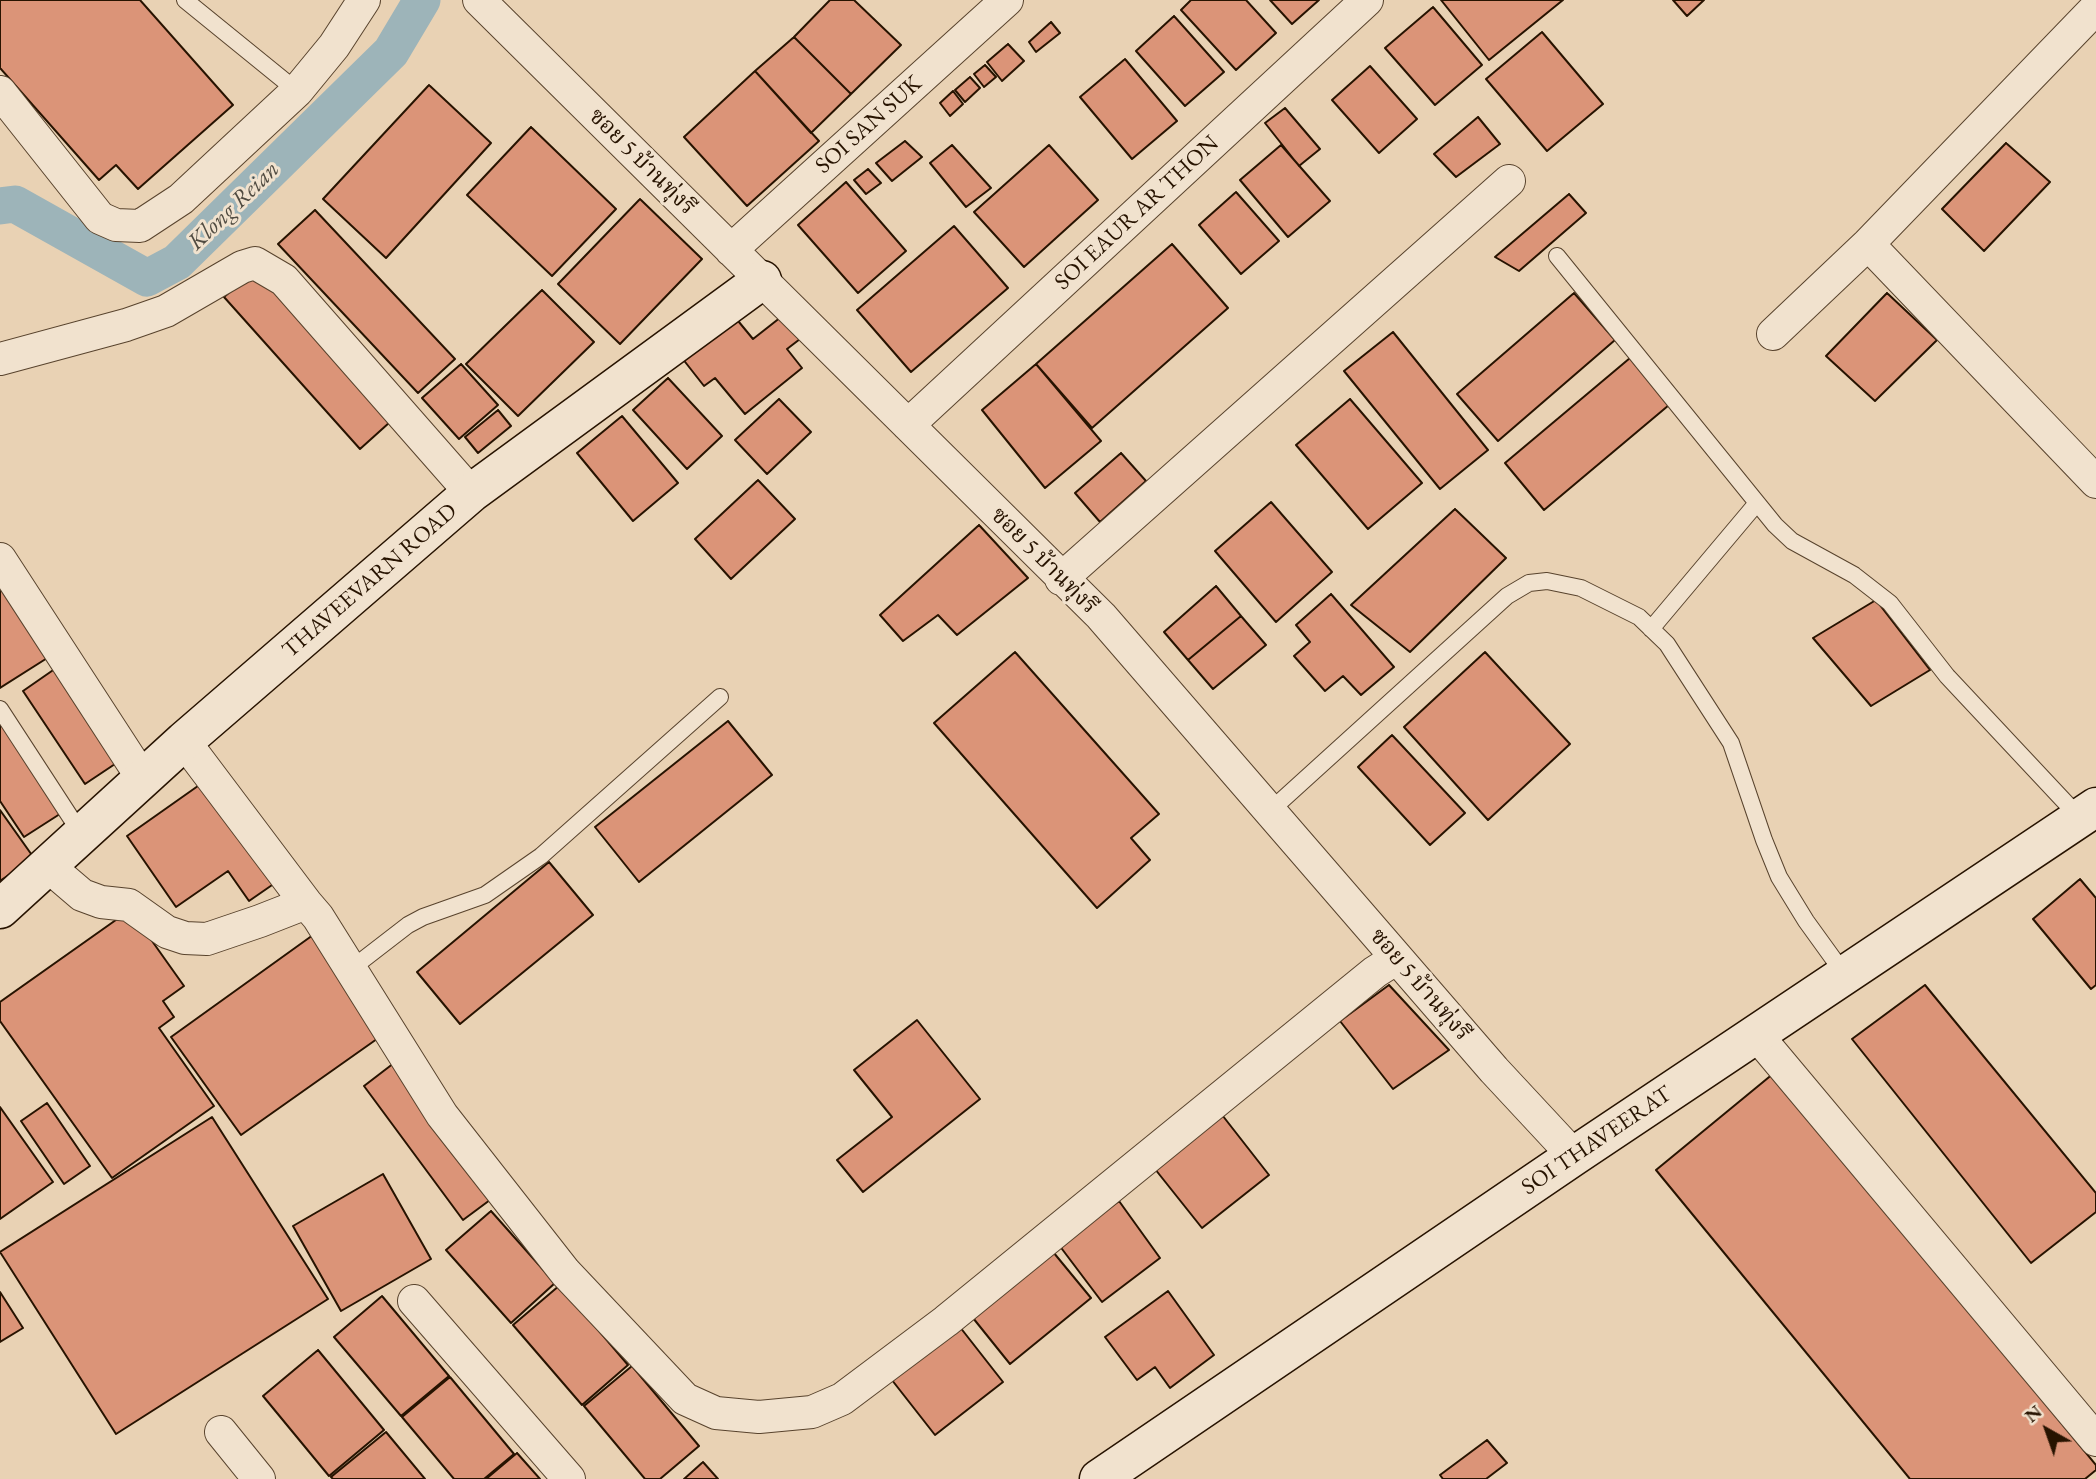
<!DOCTYPE html>
<html>
<head>
<meta charset="utf-8">
<style>
  body { margin:0 }
  #map { position:relative; width:2096px; height:1479px; overflow:hidden; background:#e9d2b4; font-family:"EB Garamond",serif }
  canvas { display:block }
  .north { position:absolute; left:2012px; top:1395px; width:70px; height:70px; -webkit-text-stroke:5px #f1e2ce; paint-order:stroke; rotate:320deg; font-size:19px; font-weight:700; line-height:28px; text-align:center; color:#271300 }
  .north::after { content:''; display:block; margin:auto; width:24px; height:32px; background:#271300; clip-path:polygon(50% 0,100% 100%,50% 72%,0 100%) }
</style>
</head>
<body>
<div id="map">
<canvas width="2096" height="1479"></canvas>
<div class="north">N</div>
</div>
<script>
const ctx = document.querySelector('canvas').getContext('2d');
ctx.lineJoin = 'round';
const toPath = rows => new Path2D(rows.map(r => 'M' + r).join(''));
function trace(path, color, width, dash) { ctx.strokeStyle = color; ctx.lineWidth = width; ctx.lineCap = dash ? 'butt' : 'round'; ctx.setLineDash(dash || []); ctx.stroke(path); }
function fillPath(path, color) { ctx.fillStyle = color; ctx.fill(path, 'evenodd'); }
function label(font, color, halo, rows, align = 'center') {
  ctx.font = font + ' "EB Garamond","Noto Serif Thai",serif'; ctx.lineWidth = 6; ctx.setLineDash([]); ctx.textBaseline = 'middle'; ctx.strokeStyle = halo; ctx.fillStyle = color; for (const [text, x, y, turn = 0] of rows) {
    ctx.save(); ctx.translate(x, y); ctx.rotate((+turn || 0) * Math.PI / 180); ctx.textAlign = isNaN(turn) ? turn : align; if (halo) ctx.strokeText(text, 0, 0); ctx.fillText(text, 0, 0); ctx.restore();
  }
}
trace(toPath([
  [0,206,15,204,147,278,177,262,391,52,422,0]
]), '#9db4b9', 37);
const building = toPath([
  [0,0,140,0,233,105,138,189,116,165,99,180,0,68,0,0],
  [830,0,854,0,901,45,851,94,794,37,830,0],
  [1191,0,1246,0,1276,33,1236,70,1181,10,1191,0],
  [1270,0,1319,0,1292,24,1270,0],
  [1441,0,1563,0,1489,60,1441,0],
  [1673,0,1704,0,1687,16,1673,0],
  [1433,7,1482,65,1435,105,1385,48,1433,7],
  [1174,16,1224,72,1185,106,1136,51,1174,16],
  [1051,22,1060,33,1036,52,1029,42,1051,22],
  [1542,32,1603,104,1547,151,1486,79,1542,32],
  [794,37,851,94,811,133,755,71,794,37],
  [1008,44,1024,61,1002,81,987,62,1008,44],
  [1125,59,1177,121,1132,159,1080,97,1125,59],
  [985,65,996,77,984,87,974,74,985,65],
  [1370,66,1417,119,1379,153,1332,100,1370,66],
  [755,71,819,141,747,206,684,137,755,71],
  [970,77,980,88,965,102,955,90,970,77],
  [429,85,491,143,386,258,323,199,429,85],
  [953,91,963,104,950,116,940,103,953,91],
  [1285,108,1320,149,1299,166,1265,123,1285,108],
  [1478,117,1500,144,1456,177,1434,154,1478,117],
  [531,127,616,209,552,276,467,195,531,127],
  [905,141,922,157,892,181,876,163,905,141],
  [2006,143,2050,182,1984,251,1942,209,2006,143],
  [952,145,991,188,966,207,930,163,952,145],
  [1049,145,1098,200,1024,267,974,212,1049,145],
  [1281,145,1330,201,1288,237,1240,180,1281,145],
  [868,169,881,183,866,194,854,180,868,169],
  [846,182,906,251,858,293,798,225,846,182],
  [1236,192,1279,241,1241,274,1199,225,1236,192],
  [1569,194,1586,213,1519,271,1495,257,1569,194],
  [640,199,702,259,620,344,558,284,640,199],
  [315,210,455,359,418,393,278,244,315,210],
  [954,226,1008,288,911,372,857,310,954,226],
  [1172,244,1228,308,1092,428,1036,364,1172,244],
  [255,270,390,422,360,449,224,297,255,270],
  [542,290,594,342,518,416,466,364,542,290],
  [1574,293,1615,340,1498,441,1457,394,1574,293],
  [1887,293,1937,340,1875,401,1826,356,1887,293],
  [734,316,753,339,781,317,800,339,787,349,802,368,745,414,715,378,704,386,682,358,734,316],
  [1393,332,1488,450,1440,489,1344,371,1393,332],
  [1630,358,1669,405,1544,510,1505,463,1630,358],
  [461,364,498,405,459,439,422,398,461,364],
  [1036,364,1101,441,1045,488,982,410,1036,364],
  [668,378,722,436,687,469,633,410,668,378],
  [779,399,811,432,767,474,735,440,779,399],
  [1350,399,1422,483,1368,529,1296,445,1350,399],
  [498,410,511,426,478,453,465,437,498,410],
  [622,416,678,483,633,521,577,453,622,416],
  [1121,453,1146,481,1100,522,1075,493,1121,453],
  [758,480,795,519,731,579,695,539,758,480],
  [1271,502,1332,572,1276,622,1215,551,1271,502],
  [1455,509,1506,558,1410,652,1351,605,1455,509],
  [979,525,1028,578,957,635,938,615,903,641,880,615,979,525],
  [0,570,52,655,0,688,0,570],
  [1216,586,1241,616,1188,660,1164,632,1216,586],
  [1331,594,1394,667,1361,695,1343,676,1325,691,1294,656,1310,642,1296,625,1331,594],
  [1876,600,1930,670,1871,706,1813,638,1876,600],
  [1241,616,1266,645,1213,689,1188,660,1241,616],
  [1015,652,1159,814,1131,838,1150,860,1097,908,934,723,1015,652],
  [1485,652,1570,744,1488,820,1404,727,1485,652],
  [59,666,121,760,85,784,23,691,59,666],
  [0,715,63,812,24,837,0,801,0,715],
  [728,721,772,775,639,882,595,827,728,721],
  [1392,735,1465,813,1430,845,1358,767,1392,735],
  [205,781,275,883,249,901,228,871,176,907,127,836,205,781],
  [0,810,34,858,0,881,0,810],
  [549,862,593,915,460,1024,417,972,549,862],
  [2080,879,2096,898,2096,985,2091,989,2033,919,2080,879],
  [130,910,184,986,163,1001,174,1017,159,1028,214,1106,112,1178,0,1021,0,1002,130,910],
  [313,935,384,1034,241,1135,171,1037,313,935],
  [1389,985,1449,1050,1393,1089,1340,1021,1389,985],
  [1925,985,2096,1193,2096,1212,2031,1263,1852,1039,1925,985],
  [917,1020,980,1099,863,1192,837,1160,892,1117,854,1070,917,1020],
  [394,1063,494,1197,463,1220,364,1086,394,1063],
  [1774,1073,2096,1465,2096,1470,2085,1479,1910,1479,1656,1170,1774,1073],
  [47,1103,90,1166,64,1184,21,1121,47,1103],
  [0,1107,53,1182,0,1219,0,1107],
  [1219,1111,1269,1175,1202,1228,1151,1164,1219,1111],
  [212,1117,328,1299,116,1434,0,1252,212,1117],
  [383,1174,431,1259,341,1311,293,1226,383,1174],
  [1119,1201,1160,1258,1102,1302,1059,1245,1119,1201],
  [491,1211,555,1283,511,1323,446,1250,491,1211],
  [1049,1247,1091,1298,1010,1364,969,1313,1049,1247],
  [560,1285,628,1365,582,1405,513,1325,560,1285],
  [1168,1291,1214,1355,1170,1388,1155,1367,1137,1380,1105,1337,1168,1291],
  [0,1292,23,1328,0,1342,0,1292],
  [382,1296,449,1376,401,1416,334,1337,382,1296],
  [956,1322,1003,1382,935,1435,888,1375,956,1322],
  [318,1350,384,1430,329,1476,263,1396,318,1350],
  [632,1366,699,1446,660,1479,645,1479,584,1406,632,1366],
  [450,1377,514,1454,484,1479,454,1479,402,1417,450,1377],
  [386,1432,425,1479,333,1479,331,1477,386,1432],
  [1487,1440,1507,1463,1486,1479,1443,1479,1440,1475,1487,1440],
  [517,1453,540,1479,486,1479,517,1453],
  [703,1462,718,1479,684,1479,703,1462]
]);
fillPath(building, '#db9478');
trace(building, '#271300', 2);
const lane = toPath([
  [185,0,297,91],
  [1557,256,1775,525,1792,541,1854,575,1890,603,1947,676,2080,818],
  [1651,629,1757,503],
  [0,709,82,835],
  [1270,811,1507,596,1529,583,1547,581,1581,588,1639,617,1667,644,1731,743,1764,840,1779,877,1806,921,1845,975],
  [351,969,408,925,423,917,485,895,541,856,720,697]
]);
const street = toPath([
  [479,0,1101,616,1494,1070,1574,1156],
  [0,92,100,218,116,225,140,226,181,199,297,91,334,46,364,0],
  [1868,244,2096,482],
  [731,250,1007,0],
  [1773,334,1868,244,2096,8],
  [0,359,126,325,166,311,242,267,255,263,284,280,471,493],
  [908,425,1367,0],
  [0,559,143,779],
  [1061,579,1509,181],
  [184,741,306,903],
  [48,866,82,895,101,902,129,905,167,932,185,938,207,939,260,921,306,903,318,917,442,1115,565,1272,685,1399,716,1413,759,1417,812,1412,842,1399,946,1321,1375,972,1397,958],
  [1756,1034,2096,1440],
  [414,1301,569,1479],
  [221,1432,259,1479]
]);
const secondary = toPath([
  [0,909,184,741,471,493,762,280],
  [1099,1479,1574,1156,2096,807]
]);
trace(lane, '#58432d', 18);
trace(street, '#58432d', 34);
trace(secondary, '#271300', 41);
trace(lane, '#f1e2ce', 16);
trace(street, '#f1e2ce', 32);
trace(secondary, '#f1e2ce', 38);
label('23px', '#271300', '#f1e2ce', [
  ["SOI SAN SUK",869,125,-42],
  ["ซอย 5 บ้านทุ่งรี",642,162,45],
  ["SOI EAUR AR THON",1137,213,-43],
  ["ซอย 5 บ้านทุ่งรี",1044,561,45],
  ["THAVEEVARN ROAD",370,581,-41],
  ["ซอย 5 บ้านทุ่งรี",1420,985,49],
  ["SOI THAVEERAT",1597,1141,-34]
]);
label('italic 24px', '#504b41', '#f1e2ce', [
  ["Klong Reian",234,206,-44]
]);
</script>
</body>
</html>
